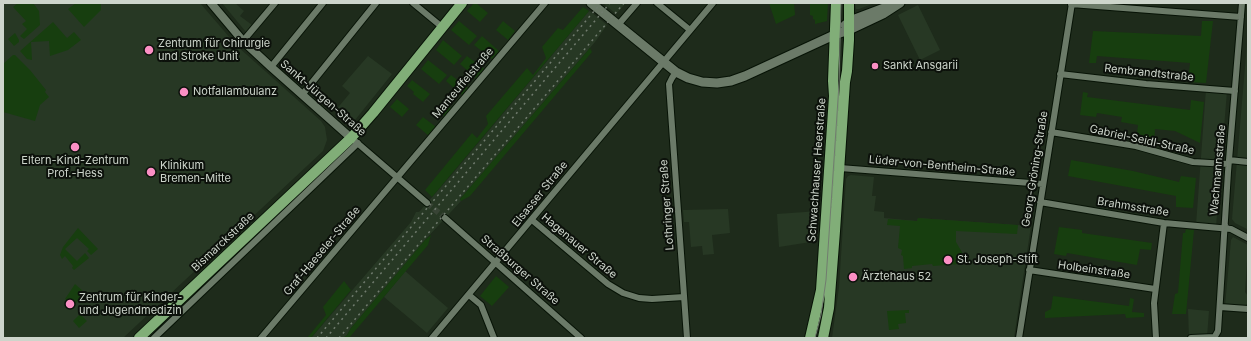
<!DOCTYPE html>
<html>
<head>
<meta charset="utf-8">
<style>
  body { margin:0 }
  #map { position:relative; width:1251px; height:341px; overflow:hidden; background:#1e2b1b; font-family:Inter,sans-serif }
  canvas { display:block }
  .frame { position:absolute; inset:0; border:4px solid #cdd5cb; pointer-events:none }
</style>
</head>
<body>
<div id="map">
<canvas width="1251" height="341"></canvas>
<div class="frame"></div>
</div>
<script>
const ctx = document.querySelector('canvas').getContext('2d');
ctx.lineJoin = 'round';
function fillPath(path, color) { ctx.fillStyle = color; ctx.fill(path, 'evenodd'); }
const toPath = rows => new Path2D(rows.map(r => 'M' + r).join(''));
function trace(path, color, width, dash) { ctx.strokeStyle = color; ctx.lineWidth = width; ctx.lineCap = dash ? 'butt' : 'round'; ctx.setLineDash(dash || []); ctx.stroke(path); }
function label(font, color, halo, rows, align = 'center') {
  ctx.font = font + ' Inter,sans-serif'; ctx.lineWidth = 4; ctx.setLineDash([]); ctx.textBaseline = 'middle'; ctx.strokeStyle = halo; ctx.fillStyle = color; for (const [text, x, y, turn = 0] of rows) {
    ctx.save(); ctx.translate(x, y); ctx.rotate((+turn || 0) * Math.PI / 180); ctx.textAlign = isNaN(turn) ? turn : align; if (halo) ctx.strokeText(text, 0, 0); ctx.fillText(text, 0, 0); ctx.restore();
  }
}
fillPath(toPath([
  [3,3,200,3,237,46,321,121,325,127,327,140,323,151,123,338,3,338],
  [222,3,235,3,244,11,240,16,252,25,246,32],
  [603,3,626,3,616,14],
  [855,3,875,3,859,9,856,9],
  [918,5,940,50,920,60,898,15],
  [589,11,591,12,607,25,595,42,460,199,461,201,425,240,351,328,347,335,343,338,311,338,411,222,416,212,419,212,454,172],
  [1247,44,1248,228,1247,229,1235,223,1232,219],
  [368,56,392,74,351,125,335,111,350,93,342,86],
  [1206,89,1227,91,1216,227,1196,225],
  [851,175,874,177,872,196,876,196,874,211,884,212,884,218,917,221,918,218,1031,226,1014,338,832,338,839,287,846,179,848,176],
  [728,209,730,233,712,235,714,254,703,255,702,246,691,247,689,222,684,222,683,210],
  [819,211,817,241,779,247,777,214],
  [1233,237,1248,245,1245,292,1248,296,1248,303,1244,307,1225,306,1231,240],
  [405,271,448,308,427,333,384,297],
  [1188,309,1209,311,1207,337,1189,338]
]), '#273824');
fillPath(toPath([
  [18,3,33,3,39,11,40,25,24,39,20,36,27,29,22,24,26,21,13,7],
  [76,3,101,3,101,10,84,27,68,9],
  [474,3,476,3,488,13,480,22,467,11],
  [769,3,794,3,795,15,776,24],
  [810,3,828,3,827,21,815,24,815,20,813,19,813,16,810,15],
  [583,7,589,11,432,197,425,190,472,133,477,138,488,124,486,116,527,68,533,75,546,58,542,47,558,28,563,30],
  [459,21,477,36,469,45,451,30],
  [503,21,515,31,508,40,496,30],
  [1202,21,1213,21,1206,83,1188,82,1190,63,1097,56,1096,63,1089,63,1093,31,1201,36],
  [53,22,67,38,74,32,81,40,68,50,50,56,49,41,31,42,32,60,27,59,20,51],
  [15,33,19,40,19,42,14,46,8,39],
  [482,36,499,51,492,59,474,45],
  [443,40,462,56,454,65,436,50],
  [590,48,592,52,470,196,461,201,460,199],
  [13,55,15,55,30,70,46,90,45,92,49,97,40,105,35,121,3,112,3,64],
  [467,56,484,69,476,78,460,64],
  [428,60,447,75,439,84,421,69],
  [451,75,468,88,462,95,446,81],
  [412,80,430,94,423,102,413,94,414,92,407,86],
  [1083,92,1088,93,1087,97,1190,110,1191,100,1204,102,1200,143,1175,131,1155,129,1154,143,1136,141,1138,125,1121,122,1122,117,1097,113,1096,117,1080,115],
  [397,99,409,109,402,117,390,107],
  [443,101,451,108,445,117,436,109],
  [423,117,436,127,429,136,416,125],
  [1071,160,1133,171,1179,182,1181,176,1196,178,1193,208,1176,207,1176,196,1068,176],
  [918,218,1018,225,1017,234,956,231,956,242,963,254,960,257,961,264,933,266,932,264,912,266,912,268,904,269,903,256,901,255,902,250,898,248,900,226,887,225,888,219,917,221],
  [1059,227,1082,230,1082,233,1152,243,1151,250,1140,249,1137,265,1067,253,1066,256,1054,254],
  [78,228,98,249,91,255,87,251,89,249,77,238,65,249,77,261,85,253,89,258,74,270,72,268,73,266,65,256,62,259,60,255,63,247],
  [1186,229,1194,230,1186,314,1172,314,1175,294,1178,293,1183,233,1185,233],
  [431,235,428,245,349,338,343,338,347,335,351,328,425,240],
  [496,276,509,287,492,306,480,296],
  [344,281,351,290,311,338,307,338,326,315,323,307],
  [75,284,84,292,74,306,65,299],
  [1053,296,1129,306,1130,298,1134,299,1132,312,1144,313,1144,317,1126,318,1125,314,1045,318,1045,312,1051,309],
  [909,310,909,313,905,313,906,323,898,324,899,329,889,330,887,311],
  [80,314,87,321,79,328,73,321]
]), '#173e0f');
trace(toPath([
  [427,203,445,218]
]), '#384435', 6, [6, 3]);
const minor = toPath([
  [413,3,442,27],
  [657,3,690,30],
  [1071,4,1241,17],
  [618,25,637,3],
  [243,41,275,3],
  [271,67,323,3],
  [676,72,672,78,669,84,687,338],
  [1060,74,1146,84,1235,91],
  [302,95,376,3],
  [1051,132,1136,146,1193,162,1228,164],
  [355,141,427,203],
  [1229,160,1248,162],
  [840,168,1043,184],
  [1040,202,1164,223,1231,229,1248,238],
  [445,218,581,338],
  [532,220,608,284,623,293,639,298,652,299,684,297],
  [1029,270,1155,289],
  [469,295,481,305,494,338],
  [1220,307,1248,309],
  [154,338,358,143],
  [261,338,545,3],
  [432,338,713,3],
  [1019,338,1072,3],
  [1156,338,1154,303,1164,223],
  [1191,338,1215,337],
  [1214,338,1218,331,1228,172,1242,3]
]);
const tertiary = toPath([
  [211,3,243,41,271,67,351,138]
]);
const secondary = toPath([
  [591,3,676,72,688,78,702,82,717,83,731,81,745,76,834,35,849,30,883,14,900,3],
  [845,25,855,19,892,5]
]);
const primary = toPath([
  [139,338,351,138,373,113,462,3],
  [810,338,821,290,834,96,833,81,836,3],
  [823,338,829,308,835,231,845,82,847,71,849,40,849,3]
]);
trace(minor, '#071306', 8);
trace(tertiary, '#071306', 10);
trace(secondary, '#071306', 11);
trace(primary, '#071306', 12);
trace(minor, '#6b7a68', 6);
trace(tertiary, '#6b7a68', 8);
trace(secondary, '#6b7a68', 9);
trace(primary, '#81ae78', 10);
trace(toPath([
  [1224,215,1226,223,1229,227,1248,239],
  [815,338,821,315,826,280,839,84,841,3],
  [1216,338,1222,260,1223,222,1241,3]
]), '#717c6f', 1);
trace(toPath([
  [317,338,601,3],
  [326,338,610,3],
  [339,338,624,3]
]), '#717c6f', 1.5, [2, 4]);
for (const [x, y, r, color] of [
  [149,50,5,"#fb8fc4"],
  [875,66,4,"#fb8fc4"],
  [184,92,5,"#fb8fc4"],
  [75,147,5,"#fb8fc4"],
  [151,172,5,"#fb8fc4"],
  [948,260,5,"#fb8fc4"],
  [853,277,5,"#fb8fc4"],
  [70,304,5,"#fb8fc4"]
]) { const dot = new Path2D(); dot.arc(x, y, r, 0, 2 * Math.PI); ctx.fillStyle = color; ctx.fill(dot); trace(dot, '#0c110b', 1.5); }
label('11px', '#cdd5cb', '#0c110b', [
  ["Zentrum für Chirurgie",158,44],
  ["und Stroke Unit",158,57],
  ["Sankt Ansgarii",883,66],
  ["Notfallambulanz",193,92],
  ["Eltern-Kind-Zentrum",75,161,"center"],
  ["Prof.-Hess",75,174,"center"],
  ["Klinikum",160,166],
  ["Bremen-Mitte",160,179],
  ["St. Joseph-Stift",957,260],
  ["Ärztehaus 52",862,277],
  ["Zentrum für Kinder-",79,298],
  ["und Jugendmedizin",79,311]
], 'left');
label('11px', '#cdd5cb', '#0c110b', [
  ["Rembrandtstraße",1149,73,6],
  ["Manteuffelstraße",463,83,-50],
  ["Sankt-Jürgen-Straße",323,98,41],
  ["Gabriel-Seidl-Straße",1142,140,12],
  ["Lüder-von-Bentheim-Straße",942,166,5],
  ["Georg-Gröning-Straße",1035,169,-81],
  ["Schwachhauser Heerstraße",817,170,-86],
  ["Wachmannstraße",1218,170,-85],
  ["Elsasser Straße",540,194,-51],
  ["Lothringer Straße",667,205,-94],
  ["Brahmsstraße",1133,207,9],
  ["Bismarckstraße",223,242,-43],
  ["Hagenauer Straße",579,246,40],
  ["Graf-Haeseler-Straße",322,251,-50],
  ["Straßburger Straße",520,270,41],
  ["Holbeinstraße",1094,270,8]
]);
</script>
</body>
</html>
